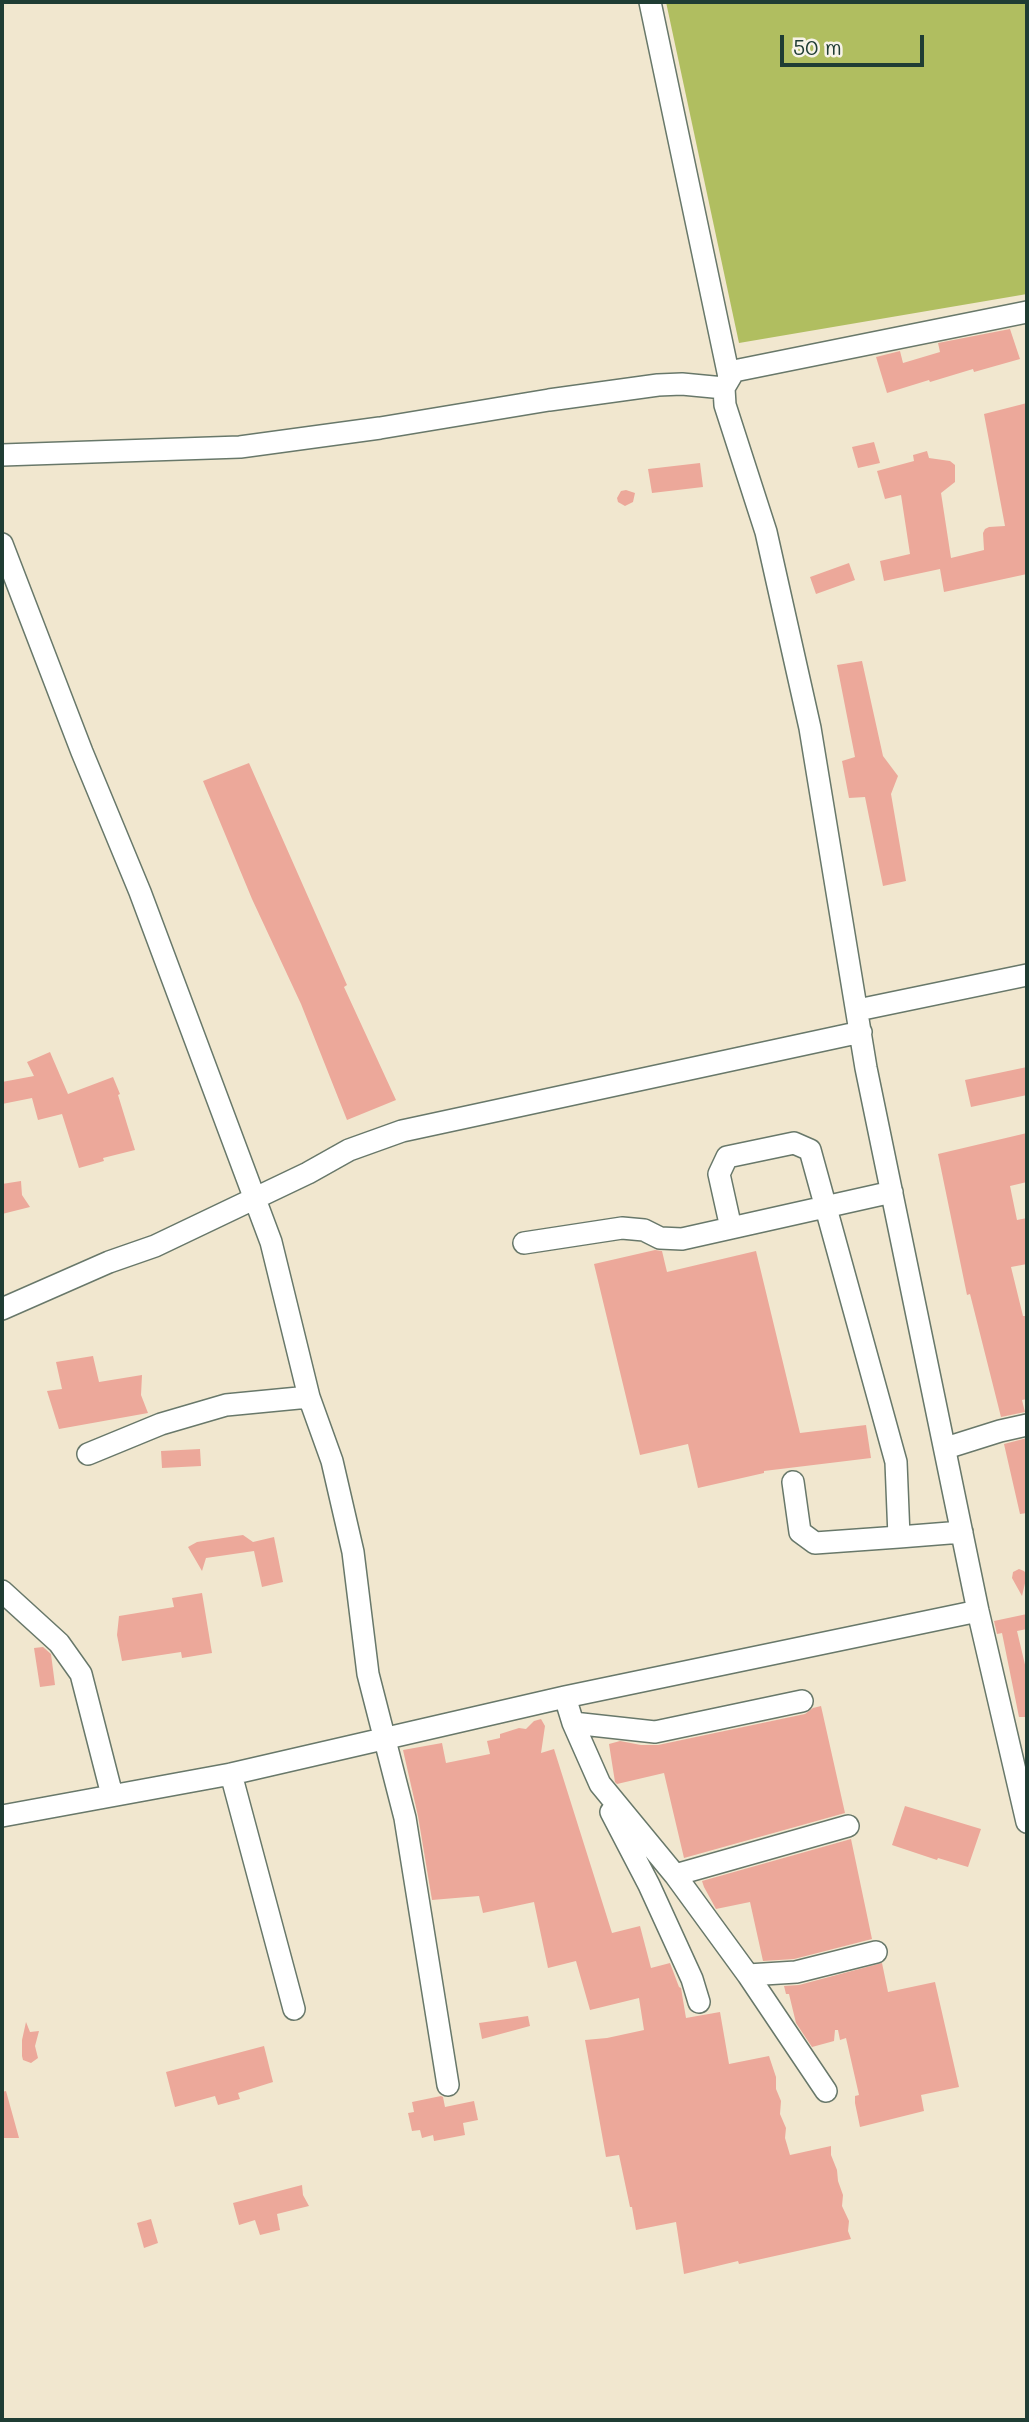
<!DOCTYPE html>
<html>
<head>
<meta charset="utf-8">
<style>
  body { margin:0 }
  #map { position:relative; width:1029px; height:2422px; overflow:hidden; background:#f1e7cf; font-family:Mali,sans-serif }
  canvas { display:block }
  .frame { position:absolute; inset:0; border:4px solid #1f3d34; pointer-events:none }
  .scale { position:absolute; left:780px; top:35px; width:144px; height:32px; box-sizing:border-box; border:4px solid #1f3d34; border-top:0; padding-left:9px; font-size:21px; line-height:24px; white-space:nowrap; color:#1f3d34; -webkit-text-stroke:5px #f7f3e8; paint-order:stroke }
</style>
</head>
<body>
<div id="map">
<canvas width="1029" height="2422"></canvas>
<div class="frame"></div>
<div class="scale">50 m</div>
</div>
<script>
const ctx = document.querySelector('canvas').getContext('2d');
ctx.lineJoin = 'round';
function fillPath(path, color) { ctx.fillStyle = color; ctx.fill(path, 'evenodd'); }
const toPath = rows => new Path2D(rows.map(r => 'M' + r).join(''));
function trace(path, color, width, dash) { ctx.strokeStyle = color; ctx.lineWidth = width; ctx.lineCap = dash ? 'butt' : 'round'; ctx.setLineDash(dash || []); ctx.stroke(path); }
fillPath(toPath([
  [666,2,1027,2,1027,294,739,343]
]), '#b0be60');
fillPath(toPath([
  [1010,329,1020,359,974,372,973,369,930,382,929,380,887,393,876,357,900,351,903,363,940,352,938,343],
  [1027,403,1027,574,944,592,940,569,884,581,880,561,910,554,901,495,885,499,877,471,914,461,913,455,927,451,929,458,950,461,955,465,955,482,941,493,951,558,984,550,983,533,985,529,989,527,1005,526,984,414],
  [874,442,880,463,858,468,852,447],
  [700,463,703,487,652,493,648,469],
  [626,490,635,493,633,502,625,506,618,502,617,498,621,491],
  [849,563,855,580,816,594,810,577],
  [862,661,883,756,898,776,891,794,906,881,883,886,865,797,849,798,842,761,855,757,837,665],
  [249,763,347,985,344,987,396,1100,347,1120,301,1004,252,899,203,781],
  [50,1052,68,1094,113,1077,120,1094,118,1095,135,1150,103,1158,104,1161,79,1168,62,1114,38,1120,32,1098,2,1104,2,1082,34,1076,27,1062],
  [1027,1067,1027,1095,971,1107,965,1080],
  [1027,1133,1027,1182,1010,1186,1017,1220,1027,1218,1027,1264,1011,1267,1023,1316,1027,1316,1027,1399,1022,1400,1025,1412,1001,1417,970,1294,967,1295,938,1154],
  [21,1181,22,1195,30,1207,2,1214,2,1184],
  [655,1250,662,1251,667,1272,756,1251,800,1433,866,1425,871,1458,764,1471,764,1473,698,1488,688,1444,640,1455,594,1264],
  [93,1356,99,1382,142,1375,141,1395,148,1413,59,1429,47,1391,62,1389,56,1362],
  [1027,1438,1027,1513,1020,1514,1004,1444],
  [200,1449,201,1466,162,1468,161,1451],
  [243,1535,253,1542,274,1537,283,1582,262,1587,254,1551,206,1558,202,1571,188,1547,197,1542],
  [1019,1569,1024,1571,1027,1575,1022,1596,1012,1578,1013,1572],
  [202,1593,212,1653,182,1658,181,1652,122,1661,117,1635,119,1616,174,1607,172,1598],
  [1027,1614,1027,1629,1017,1631,1027,1673,1027,1717,1019,1717,1002,1633,997,1634,994,1621],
  [43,1647,51,1654,55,1685,40,1687,34,1648],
  [821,1706,845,1813,684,1858,664,1773,617,1784,615,1782,609,1744,620,1741,641,1745,658,1745,805,1714,813,1708],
  [541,1719,545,1726,541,1753,554,1749,612,1933,640,1926,651,1968,670,1963,679,1987,681,1988,686,2018,720,2012,729,2064,769,2056,776,2077,776,2089,781,2101,780,2114,786,2128,785,2138,790,2155,831,2146,831,2155,837,2170,838,2181,843,2195,842,2206,849,2221,848,2231,851,2239,739,2264,738,2261,684,2274,676,2222,636,2230,632,2207,630,2207,619,2155,606,2157,585,2040,607,2038,644,2030,639,1998,590,2010,576,1961,548,1968,534,1902,483,1913,479,1896,432,1900,418,1816,403,1750,442,1743,446,1763,490,1754,487,1741,500,1738,500,1734,519,1728,526,1729,534,1721],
  [905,1806,981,1829,968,1867,938,1858,937,1860,892,1845],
  [851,1839,872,1939,794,1959,763,1961,750,1902,716,1909,704,1887,702,1881],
  [882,1963,888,1992,935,1982,959,2087,921,2095,924,2111,860,2127,855,2103,855,2096,859,2095,846,2038,840,2040,838,2030,835,2030,834,2041,812,2047,796,2023,789,1994,786,1994,784,1986,799,1985],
  [528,2016,530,2026,482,2039,479,2023],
  [26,2022,30,2032,39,2031,35,2046,38,2058,31,2063,23,2060,22,2056,22,2040],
  [264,2046,273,2082,238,2093,240,2099,218,2105,215,2096,175,2107,166,2072],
  [6,2091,19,2138,2,2138,2,2092],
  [441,2096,443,2097,445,2107,474,2101,478,2120,463,2123,465,2135,434,2141,433,2135,422,2138,420,2130,412,2131,408,2113,414,2112,412,2102],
  [302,2185,303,2195,309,2206,277,2214,280,2230,260,2235,255,2220,239,2225,233,2203],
  [151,2219,158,2243,144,2248,137,2223]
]), '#eca89a');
const minor = toPath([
  [650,2,729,377],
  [1027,312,734,371,724,388,725,405,766,532,810,728,866,1068,978,1611,1027,1822],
  [2,455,240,447,380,428,549,400,658,385,682,384,724,388],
  [2,544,82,752,140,892,271,1242,309,1397,332,1461,353,1552,368,1674,405,1818,448,2085],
  [858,1010,1027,975],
  [731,1228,719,1174,727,1157,794,1143,810,1150,896,1462,899,1537,815,1543,800,1532,793,1482],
  [524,1243,622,1228,644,1230,660,1238,682,1239,892,1192],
  [2,1309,109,1262,155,1246,308,1173,349,1150,402,1131,861,1032],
  [946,1448,1000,1431,1027,1425],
  [88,1454,161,1424,226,1405,309,1397],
  [899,1537,962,1532],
  [2,1591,59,1643,81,1674,112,1795],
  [565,1697,573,1723,600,1784,675,1875,748,1975,826,2091],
  [573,1723,655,1732,802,1701],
  [231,1774,294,2009],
  [611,1812,649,1885,692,1979,699,2002],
  [2,1816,231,1774,565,1697,978,1611],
  [675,1875,848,1826],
  [748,1975,796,1972,876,1952]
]);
trace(minor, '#68786a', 24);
trace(minor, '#fff', 21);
</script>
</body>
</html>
